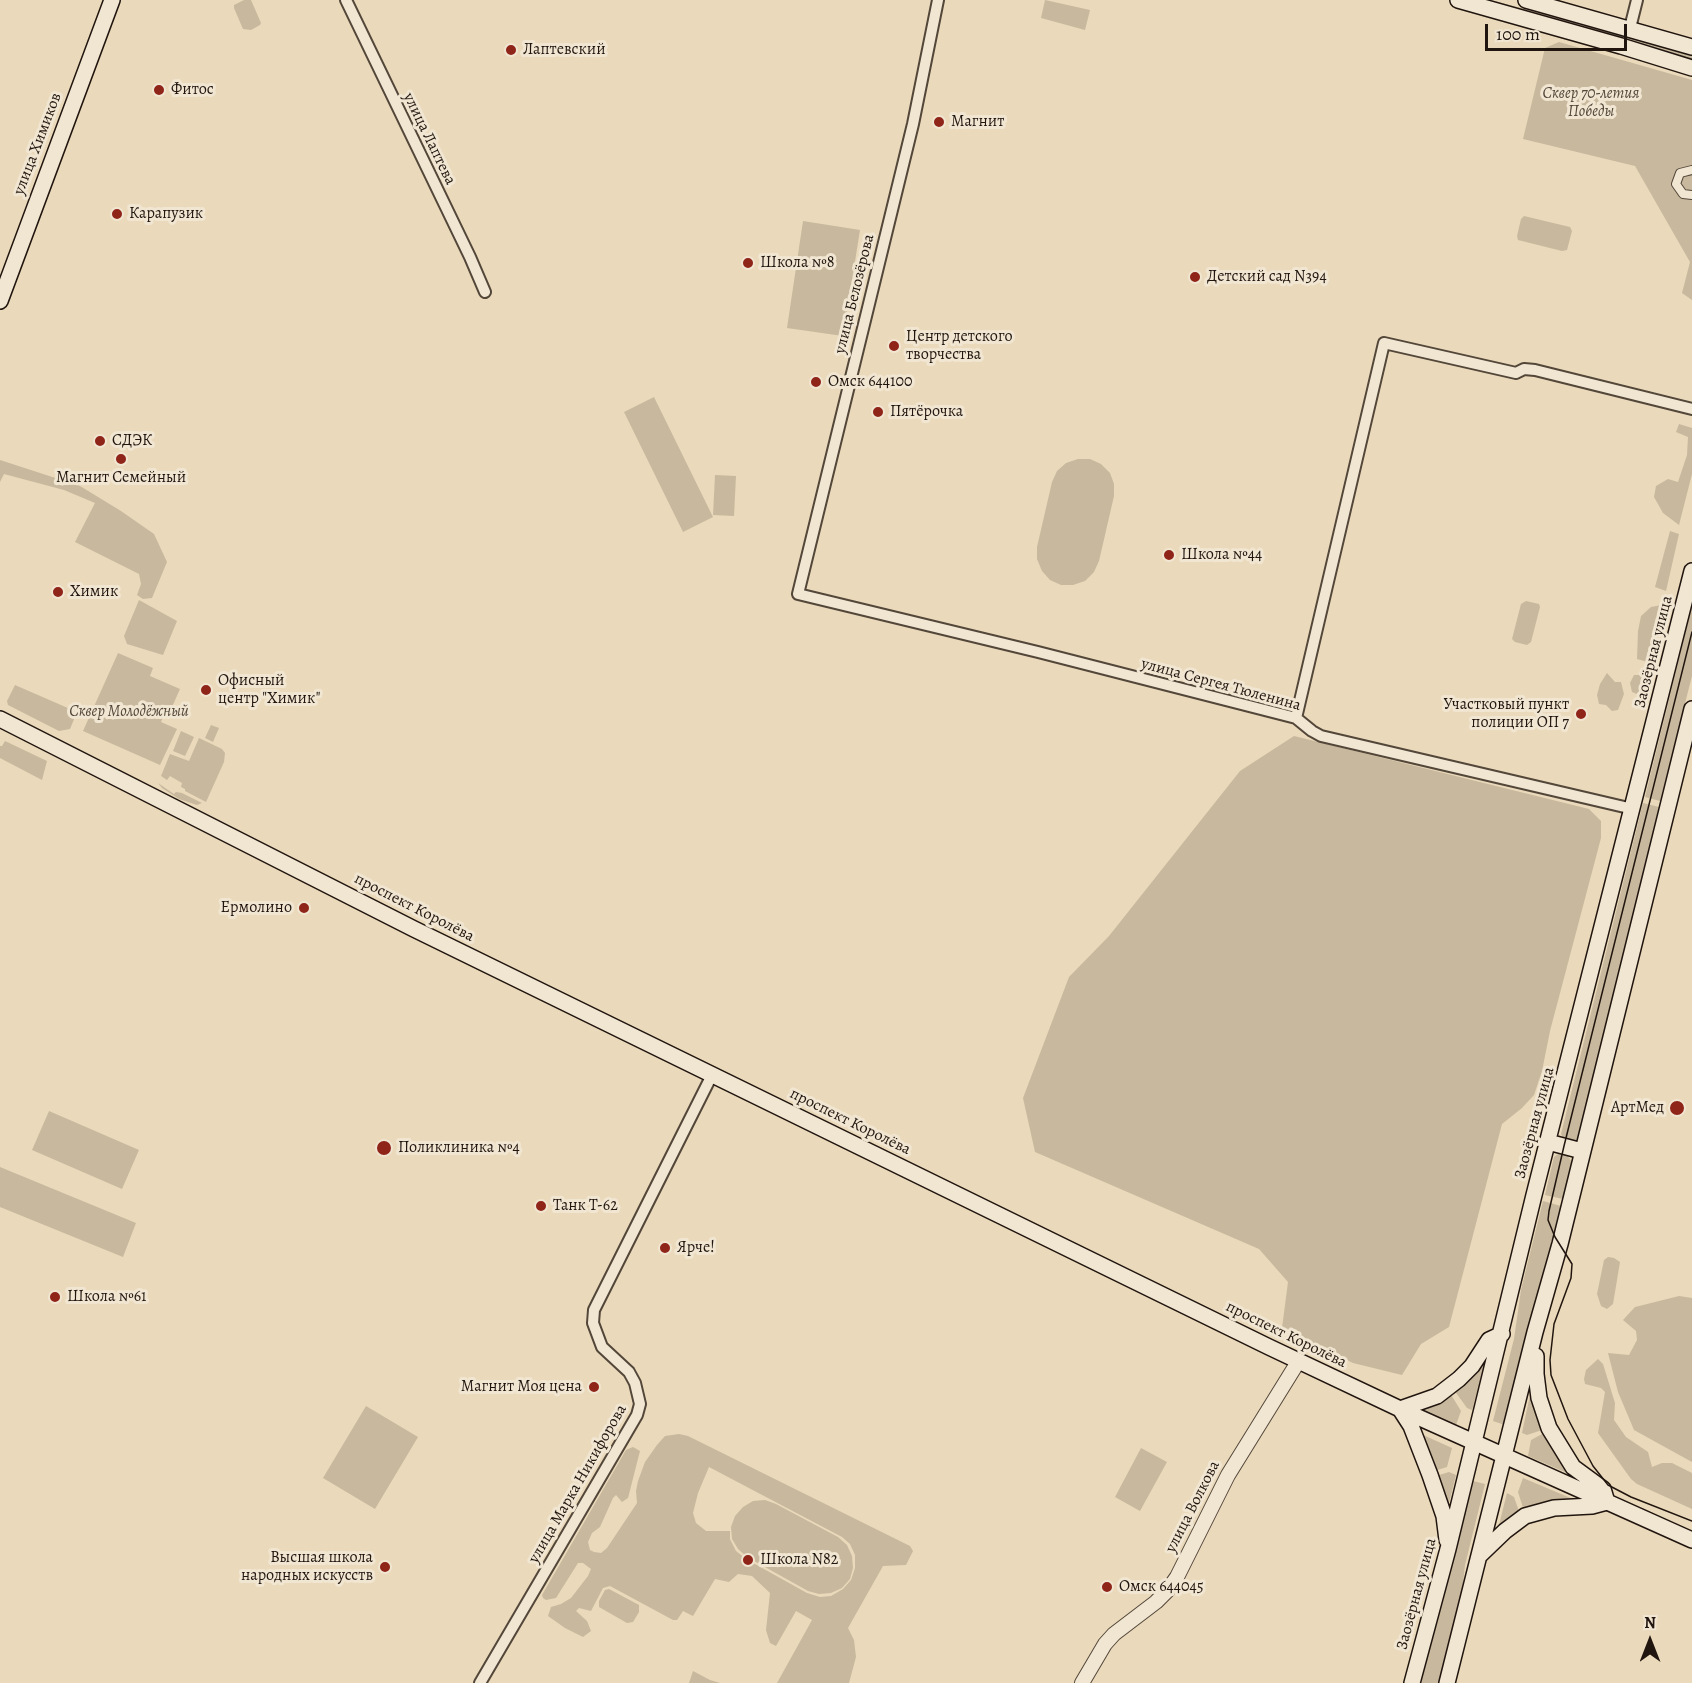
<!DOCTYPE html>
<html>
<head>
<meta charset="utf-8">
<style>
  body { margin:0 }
  #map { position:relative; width:1692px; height:1683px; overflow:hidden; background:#ead9ba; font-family:Alegreya,serif }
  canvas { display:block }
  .north { position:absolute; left:1620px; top:1611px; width:60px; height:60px; -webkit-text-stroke:4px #f1e6d2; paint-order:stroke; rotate:0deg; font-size:16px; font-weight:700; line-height:24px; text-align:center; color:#21160f }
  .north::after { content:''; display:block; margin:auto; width:21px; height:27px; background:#21160f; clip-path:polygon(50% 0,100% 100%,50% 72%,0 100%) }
  .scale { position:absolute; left:1485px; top:24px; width:142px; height:27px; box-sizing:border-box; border:3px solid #21160f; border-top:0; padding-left:8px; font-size:18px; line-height:21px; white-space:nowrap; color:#21160f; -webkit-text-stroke:4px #f1e6d2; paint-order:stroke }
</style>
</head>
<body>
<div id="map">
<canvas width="1692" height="1683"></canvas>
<div class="north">N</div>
<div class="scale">100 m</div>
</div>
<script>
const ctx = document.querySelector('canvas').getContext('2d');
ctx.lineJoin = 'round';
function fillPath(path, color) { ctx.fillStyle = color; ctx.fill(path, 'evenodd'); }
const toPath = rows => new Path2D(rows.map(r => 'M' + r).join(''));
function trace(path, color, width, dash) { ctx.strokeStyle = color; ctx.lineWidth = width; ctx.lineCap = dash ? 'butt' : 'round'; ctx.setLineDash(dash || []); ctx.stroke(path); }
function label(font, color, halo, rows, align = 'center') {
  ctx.font = font + ' Alegreya,serif'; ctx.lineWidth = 6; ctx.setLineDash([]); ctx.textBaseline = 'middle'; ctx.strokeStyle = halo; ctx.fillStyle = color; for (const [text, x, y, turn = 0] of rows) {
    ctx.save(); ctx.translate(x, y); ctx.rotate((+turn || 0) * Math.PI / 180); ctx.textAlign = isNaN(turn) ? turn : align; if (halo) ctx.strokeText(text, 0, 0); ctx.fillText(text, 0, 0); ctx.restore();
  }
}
fillPath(toPath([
  [244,0,251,0,261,23,260,25,251,30,243,29,234,8,234,5],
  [1045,0,1090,10,1085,30,1041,18],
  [1470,0,1491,0,1577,23,1576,30],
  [1585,25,1692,54,1692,61,1583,31],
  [1559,42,1692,80,1692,300,1682,293,1690,262,1635,166,1523,139,1545,48],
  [1524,216,1570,227,1572,231,1567,250,1562,251,1518,240,1517,236,1521,219],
  [803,221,860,230,843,336,787,328],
  [654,397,713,517,683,532,624,412],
  [1679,424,1692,428,1692,474,1679,525,1663,513,1654,497,1656,486,1668,479,1678,482,1687,455,1688,437,1676,432],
  [1078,459,1090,459,1101,464,1110,473,1114,484,1114,496,1099,561,1094,572,1085,581,1073,585,1061,585,1050,580,1042,571,1037,559,1037,547,1052,482,1057,471,1066,463],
  [0,460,80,486,121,511,154,534,167,562,152,598,143,599,137,595,141,584,139,574,75,542,95,503,64,490,4,474,0,482],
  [715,475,736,476,734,516,713,515],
  [1670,531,1679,534,1666,591,1655,587],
  [139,600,177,621,163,655,127,644,124,636],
  [1526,601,1539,604,1540,607,1531,642,1527,645,1515,642,1512,639,1521,604],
  [1672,603,1668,620,1661,622,1651,663,1637,659,1638,631,1641,616,1651,607],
  [1692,606,1692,676,1660,801,1645,797],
  [118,653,153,668,150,676,180,689,172,707,168,705,161,722,177,729,160,765,83,731],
  [1607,673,1615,682,1621,682,1624,694,1618,710,1612,711,1606,705,1599,704,1597,695,1600,684],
  [1634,675,1641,675,1643,681,1644,688,1637,694,1632,692,1630,683],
  [15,685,77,712,70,729,59,731,8,705,7,701],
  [211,725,219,728,213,742,205,738],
  [181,731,194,737,185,756,173,751],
  [1294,736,1589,809,1601,821,1601,838,1550,1031,1542,1071,1534,1095,1522,1108,1502,1124,1449,1327,1421,1344,1402,1375,1353,1363,1282,1328,1288,1282,1259,1249,1035,1152,1023,1098,1069,977,1109,936,1240,771],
  [199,738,222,749,225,753,224,762,206,802,185,791,185,789,181,787,182,783,170,776,167,780,161,776,170,754,189,761],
  [5,741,47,761,42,780,0,758,0,746,2,746],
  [158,783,174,794,176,792,182,793,202,803,197,805,179,799,162,788],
  [1643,803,1659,807,1578,1139,1575,1141,1563,1138,1561,1134],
  [49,1111,139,1150,122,1189,32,1150],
  [1558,1154,1567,1155,1572,1162,1563,1199,1545,1195,1554,1157],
  [0,1167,136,1223,123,1257,0,1207],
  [1543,1201,1561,1206,1505,1425,1493,1421,1514,1339,1521,1290],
  [1608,1257,1614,1258,1620,1262,1613,1304,1607,1309,1601,1306,1597,1294,1604,1260],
  [1679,1296,1692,1298,1692,1462,1634,1430,1618,1392,1608,1353,1629,1355,1637,1340,1636,1331,1623,1320,1635,1307],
  [1487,1356,1472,1410,1467,1408,1454,1390],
  [1598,1359,1603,1364,1615,1403,1614,1420,1626,1437,1648,1452,1652,1467,1662,1463,1672,1463,1692,1473,1692,1509,1637,1484,1631,1479,1598,1433,1605,1392,1601,1388,1585,1384,1584,1379,1586,1370],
  [1531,1390,1542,1430,1527,1435,1522,1433],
  [1450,1393,1461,1411,1456,1425,1418,1408],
  [366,1406,418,1437,375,1509,323,1478],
  [1544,1433,1559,1458,1574,1476,1528,1456,1531,1440],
  [679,1434,688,1436,910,1546,913,1551,906,1565,883,1566,848,1628,854,1640,856,1657,849,1683,777,1683,812,1620,796,1611,776,1646,770,1643,766,1630,770,1593,752,1576,738,1574,729,1582,715,1579,693,1616,683,1611,677,1620,673,1620,610,1586,603,1588,591,1611,579,1608,576,1611,587,1621,591,1631,583,1637,565,1628,548,1616,551,1607,561,1604,571,1598,588,1576,591,1569,583,1563,578,1563,556,1598,546,1600,543,1598,542,1595,626,1450,633,1447,640,1451,628,1498,622,1502,616,1495,613,1498,600,1527,592,1533,588,1542,590,1550,594,1552,601,1553,607,1548,637,1503,636,1491,638,1481,645,1462,657,1445,665,1436],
  [709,1467,842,1537,850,1544,855,1555,855,1568,851,1580,843,1589,831,1596,820,1597,807,1593,746,1559,736,1551,730,1539,730,1531,706,1531,696,1523,693,1513,698,1493],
  [1421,1434,1452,1448,1447,1467,1434,1471],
  [1141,1448,1167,1462,1140,1511,1115,1497],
  [1449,1472,1456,1475,1447,1511,1436,1476],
  [1523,1478,1580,1502,1524,1511,1518,1492],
  [1473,1481,1485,1484,1465,1565,1462,1592,1439,1683,1421,1683],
  [1507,1493,1514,1497,1520,1514,1498,1529],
  [765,1500,776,1504,838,1537,847,1545,852,1556,853,1568,850,1579,842,1588,831,1593,819,1594,808,1591,747,1557,738,1549,732,1539,731,1527,735,1516,743,1507,753,1501],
  [609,1589,639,1605,639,1612,633,1622,627,1623,599,1607,599,1601,605,1590],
  [693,1671,710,1680,720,1683,689,1683]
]), '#c8b89d');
const pedestrian = toPath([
  [1692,170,1680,173,1676,184,1683,194,1692,195]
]);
const minor = toPath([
  [346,0,470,257,485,292],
  [938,0,913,124,798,594,1038,652,1296,718,1312,731,1321,736,1633,809],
  [1630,28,1637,0],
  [1296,718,1384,343,1516,373,1524,369,1535,370,1692,409],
  [480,1683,637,1415,640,1404,635,1383,629,1372,602,1347,593,1323,594,1310,712,1075]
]);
const tertiary = toPath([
  [1082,1683,1105,1644,1114,1634,1156,1602,1167,1591,1177,1577,1228,1475,1298,1362]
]);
const secondary = toPath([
  [1458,0,1621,46,1692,68],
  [1526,0,1692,47],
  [0,301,112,0],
  [0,719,414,929,1269,1347,1400,1409,1692,1540],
  [1548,1142,1582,1151],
  [1536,1356,1536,1374,1539,1398,1549,1428,1573,1467,1603,1489,1607,1502],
  [1400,1409,1411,1426,1430,1475,1444,1516,1447,1540],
  [1400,1409,1437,1396,1459,1379,1472,1366,1489,1340,1502,1334],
  [1480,1555,1505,1531,1525,1516,1554,1508,1592,1506,1607,1502],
  [1412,1683,1448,1549,1534,1195,1692,571],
  [1447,1683,1535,1332,1560,1244,1692,709]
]);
trace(pedestrian, '#53473a', 10);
trace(minor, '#53473a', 14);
trace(tertiary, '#53473a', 16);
trace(secondary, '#21160f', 18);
trace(pedestrian, '#f1e6d2', 8);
trace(minor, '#f1e6d2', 10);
trace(tertiary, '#f1e6d2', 14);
trace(secondary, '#f1e6d2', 15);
trace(toPath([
  [1692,632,1564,1146,1549,1211,1548,1220,1555,1237,1572,1264,1571,1278,1554,1324,1550,1360,1551,1375,1568,1419,1593,1466,1608,1485,1631,1497,1692,1521]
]), '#21160f', 1.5);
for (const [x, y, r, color] of [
  [511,50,6,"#8f2418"],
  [159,90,6,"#8f2418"],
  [939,122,6,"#8f2418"],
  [117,214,6,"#8f2418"],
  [748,263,6,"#8f2418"],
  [1195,277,6,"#8f2418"],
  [894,346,6,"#8f2418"],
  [816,382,6,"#8f2418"],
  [878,412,6,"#8f2418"],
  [100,441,6,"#8f2418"],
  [121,459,6,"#8f2418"],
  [1169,555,6,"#8f2418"],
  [58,592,6,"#8f2418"],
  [206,690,6,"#8f2418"],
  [1581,714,6,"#8f2418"],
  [304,908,6,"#8f2418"],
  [1677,1108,8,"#8f2418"],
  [384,1148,8,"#8f2418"],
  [541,1206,6,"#8f2418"],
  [665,1248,6,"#8f2418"],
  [55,1297,6,"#8f2418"],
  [594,1387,6,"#8f2418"],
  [748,1560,6,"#8f2418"],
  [385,1567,6,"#8f2418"],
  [1107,1587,6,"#8f2418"]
]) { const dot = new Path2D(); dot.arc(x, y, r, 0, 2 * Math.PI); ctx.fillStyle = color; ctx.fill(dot); trace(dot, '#f1e6d2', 2); }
label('16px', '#21160f', '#f1e6d2', [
  ["Лаптевский",523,50],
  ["Фитос",171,90],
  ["Магнит",951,122],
  ["Карапузик",129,214],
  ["Школа №8",760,263],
  ["Детский сад N394",1207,277],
  ["Центр детского",906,337],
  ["творчества",906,355],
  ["Омск 644100",828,382],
  ["Пятёрочка",890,412],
  ["СДЭК",112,441],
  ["Магнит Семейный",121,478,"center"],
  ["Школа №44",1181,555],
  ["Химик",70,592],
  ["Офисный",218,681],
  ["центр \"Химик\"",218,699],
  ["Участковый пункт",1569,705,"right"],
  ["полиции ОП 7",1569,723,"right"],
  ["Ермолино",292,908,"right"],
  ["АртМед",1664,1108,"right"],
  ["Поликлиника №4",398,1148],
  ["Танк Т-62",553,1206],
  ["Ярче!",677,1248],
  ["Школа №61",67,1297],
  ["Магнит Моя цена",582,1387,"right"],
  ["Высшая школа",373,1558,"right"],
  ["народных искусств",373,1576,"right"],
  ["Школа N82",760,1560],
  ["Омск 644045",1119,1587]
], 'left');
label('italic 16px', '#53473a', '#f1e6d2', [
  ["Сквер 70-летия",1591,94],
  ["Победы",1591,112],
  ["Сквер Молодёжный",129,712]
]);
label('16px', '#21160f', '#f1e6d2', [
  ["улица Лаптева",429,139,64],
  ["улица Химиков",38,144,-69],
  ["улица Белозёрова",855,294,-76],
  ["Заозёрная улица",1654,652,-76],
  ["улица Сергея Тюленина",1221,685,15],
  ["проспект Королёва",414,908,27],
  ["проспект Королёва",850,1122,26],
  ["Заозёрная улица",1535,1123,-75],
  ["проспект Королёва",1286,1335,26],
  ["улица Марка Никифорова",578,1484,-60],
  ["улица Волкова",1193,1507,-63],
  ["Заозёрная улица",1417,1594,-75]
]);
</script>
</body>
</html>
